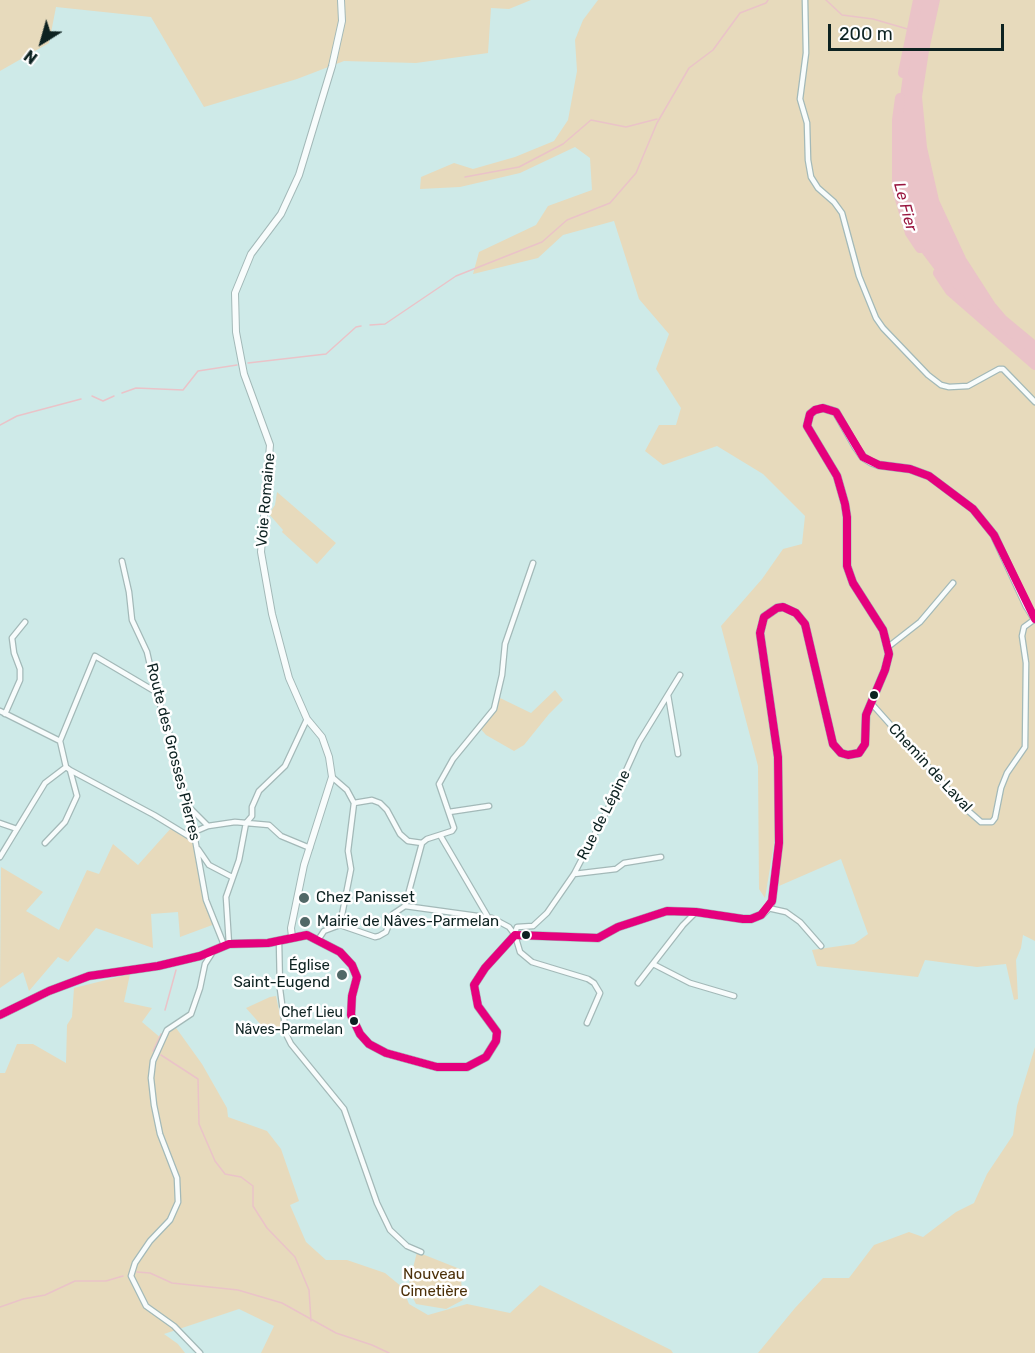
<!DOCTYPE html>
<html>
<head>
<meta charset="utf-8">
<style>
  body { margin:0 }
  #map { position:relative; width:1035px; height:1353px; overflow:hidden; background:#ceeae8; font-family:Rubik,sans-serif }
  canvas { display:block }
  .north { position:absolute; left:12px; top:12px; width:60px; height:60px; -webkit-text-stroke:4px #fff; paint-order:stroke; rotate:217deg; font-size:16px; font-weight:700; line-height:24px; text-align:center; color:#0d2221 }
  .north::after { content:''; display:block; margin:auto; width:21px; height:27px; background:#0d2221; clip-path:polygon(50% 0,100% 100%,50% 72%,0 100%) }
  .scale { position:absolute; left:828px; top:24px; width:176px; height:27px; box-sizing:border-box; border:3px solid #0d2221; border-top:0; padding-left:8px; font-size:18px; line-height:21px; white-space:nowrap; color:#0d2221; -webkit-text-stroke:4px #fff; paint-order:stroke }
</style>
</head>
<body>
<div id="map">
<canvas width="1035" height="1353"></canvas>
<div class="north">N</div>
<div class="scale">200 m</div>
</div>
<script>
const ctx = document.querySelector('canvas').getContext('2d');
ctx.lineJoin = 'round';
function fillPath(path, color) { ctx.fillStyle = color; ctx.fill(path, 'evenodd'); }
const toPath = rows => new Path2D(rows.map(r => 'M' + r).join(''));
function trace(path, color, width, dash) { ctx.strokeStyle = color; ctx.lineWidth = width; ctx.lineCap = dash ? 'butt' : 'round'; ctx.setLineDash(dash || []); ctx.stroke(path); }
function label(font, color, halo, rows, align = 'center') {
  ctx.font = font + ' Rubik,sans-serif'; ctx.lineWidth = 5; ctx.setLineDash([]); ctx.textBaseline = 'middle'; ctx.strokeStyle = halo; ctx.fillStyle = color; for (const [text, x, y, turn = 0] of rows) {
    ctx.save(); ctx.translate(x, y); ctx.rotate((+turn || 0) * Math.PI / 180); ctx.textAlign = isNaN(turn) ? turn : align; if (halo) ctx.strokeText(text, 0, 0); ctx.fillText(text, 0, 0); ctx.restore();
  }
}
fillPath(toPath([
  [0,0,531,0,509,9,491,8,488,53,416,63,344,61,297,79,204,107,151,17,56,7,49,43,0,71],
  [598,0,1035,0,1035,941,1023,935,1021,948,1016,960,1018,999,1014,1000,1006,964,977,967,925,960,918,977,817,966,812,950,854,944,868,934,841,859,779,886,782,831,776,832,765,898,759,889,758,766,721,626,762,579,783,549,802,544,805,516,763,474,717,446,663,465,645,451,659,425,676,425,681,408,656,369,669,334,639,299,614,221,563,235,538,258,473,274,479,252,536,225,548,206,592,190,590,158,575,147,520,173,460,187,420,189,421,177,454,163,473,169,515,157,554,141,568,120,577,71,575,40,583,20],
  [277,492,336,543,317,564,282,532,283,530,269,514,275,505],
  [555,690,563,700,549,714,524,745,514,751,486,735,479,727,494,709,498,697,531,713],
  [172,827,194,843,215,924,180,937,178,912,151,914,153,948,96,928,68,962,58,957,29,991,23,972,0,988,1,867,43,892,26,911,59,930,87,870,99,874,113,844,138,865],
  [130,974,124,1002,152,1008,142,1022,162,1039,174,1025,202,1064,227,1108,228,1117,267,1131,281,1149,299,1201,290,1205,306,1242,326,1260,347,1260,385,1273,402,1287,409,1304,428,1315,467,1304,510,1313,540,1285,671,1350,673,1353,261,1353,274,1326,239,1309,164,1334,178,1344,185,1353,0,1353,0,1073,5,1073,17,1044,33,1044,66,1063,67,1025,72,1017,74,988],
  [276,996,283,1030,270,1035,246,1008,270,997],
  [1035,1047,1035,1353,758,1353,795,1308,823,1278,849,1278,874,1245,909,1232,923,1237,956,1212,974,1203,987,1174,1013,1135,1017,1106],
  [417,1252,460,1269,463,1300,446,1309,416,1304,408,1288]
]), '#e7dabc');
fillPath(toPath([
  [919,0,940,0,929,51,922,97,927,147,939,200,966,258,995,303,1006,316,1035,340,1035,364,950,290,922,253,910,232,902,210,897,188,897,119,906,53]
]), '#eac3c8');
trace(toPath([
  [826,0,842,15,873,19,911,30],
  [465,177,519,167,563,144,591,120,626,127,657,119],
  [370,325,385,324,456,276,542,242,567,220,610,203,636,173,657,123,689,68,713,50,740,13,766,3,768,0],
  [248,363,326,354,356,327,361,326],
  [122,393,136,388,183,390,198,371,237,365],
  [92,396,103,401,114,396],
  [0,425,17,416,81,399],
  [165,1010,176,970],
  [153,1051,161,1034],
  [161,1055,198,1079,199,1124,215,1161,225,1174,241,1177,253,1186,253,1206,267,1228,295,1257,309,1290,311,1321],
  [137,1272,150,1273,172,1283,238,1290,282,1303,336,1333,372,1345,389,1353],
  [0,1307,23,1299,45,1295,75,1281,106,1281,123,1276]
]), '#eac3c8', 1.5);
trace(toPath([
  [903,73,918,0],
  [900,98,897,120,897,189,910,233,920,248],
  [938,273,950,291,1035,365]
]), '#eac3c8', 10);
const minor = toPath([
  [805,0,806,53,800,99,807,123,808,160,811,177,818,188,834,202,842,213,859,276,876,318,883,328,928,375,941,385,949,387,968,386,999,369,1003,369,1035,402],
  [122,561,129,592,132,620,147,652,156,692,169,732,173,758,189,806,206,900,224,945],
  [888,647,920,622,953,583],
  [668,695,678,754],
  [871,703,965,808,981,822,992,822,995,818,1001,788,1007,773,1025,747,1026,663,1022,636,1024,627,1035,619],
  [0,711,60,741],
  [5,714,20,680,20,669,14,653,12,638,25,622],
  [60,741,95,656,156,692],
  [70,770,154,815,195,840],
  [332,777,347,790,354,803,348,851,351,869,340,925],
  [354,803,372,800,380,803,387,810,400,834,408,841,422,843],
  [190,808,208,826],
  [449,812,489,806],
  [0,823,17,829],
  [194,832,208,826,235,822,269,825,281,836,310,848],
  [440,835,488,917],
  [45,843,65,822,77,796,70,770,66,767,60,741],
  [198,849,209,865,232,877],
  [0,857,45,783,66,767],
  [574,874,616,869,624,863,661,857],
  [405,906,422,843,427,839,452,831,454,828,439,784,453,759,494,709,502,675,505,644,533,563],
  [768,908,786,912,800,922,821,946],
  [340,925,375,937,379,936,386,932,393,914,405,906,492,918,509,927,515,935,520,952,532,962,588,979,594,983,600,993,587,1023],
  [515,933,517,927,533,926,547,913,574,874,615,795,639,742,680,675],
  [318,940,324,931,340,925],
  [279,941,280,989,286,1034,291,1044,344,1109,377,1203,390,1230,407,1246,421,1252],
  [229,944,226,897,239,860,246,823,252,816,252,807,259,791,285,766,307,719],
  [653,964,690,983,734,996],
  [638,983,683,925,696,912],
  [200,1353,174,1326,146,1306,131,1276,135,1263,150,1241,170,1220,178,1202,177,1178,160,1134,154,1105,151,1078,153,1061,167,1030,191,1014,200,988,205,964,212,953]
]);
const tertiary = toPath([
  [292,937,291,928,304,865,332,777,329,757,322,737,307,719,289,678,272,614,261,552,270,445,244,374,236,332,235,293,251,254,281,214,299,175,332,66,342,21,341,0]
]);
const secondary = toPath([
  [0,1015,49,991,89,976,158,966,200,956,229,944,268,943,307,935,340,952,352,965,357,977,352,996,351,1015,360,1034,369,1044,386,1053,437,1067,467,1067,486,1057,496,1041,497,1032,478,1006,474,985,485,968,515,935,598,938,618,927,667,911,696,912,743,919,751,919,761,915,768,908,772,901,779,843,778,757,760,633,764,617,777,608,783,607,796,613,805,624,833,744,841,753,848,755,859,753,865,744,866,715,885,670,889,654,883,630,853,583,847,566,847,517,845,504,837,476,807,426,810,414,815,410,823,408,836,412,856,447,863,457,871,462,879,465,910,469,929,476,973,509,994,535,1027,606,1035,619]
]);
trace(minor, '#a3b9b8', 7);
trace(tertiary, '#a3b9b8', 8);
trace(secondary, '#a3b9b8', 9);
trace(minor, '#f8fcfc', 4.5);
trace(tertiary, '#f8fcfc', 6);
trace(secondary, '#f8fcfc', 7);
trace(toPath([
  [0,1015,49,991,89,976,158,966,200,956,229,944,268,943,307,935,340,952,352,965,357,977,352,996,351,1015,360,1034,369,1044,386,1053,437,1067,467,1067,486,1057,496,1041,497,1032,478,1006,474,985,485,968,515,935,598,938,618,927,667,911,696,912,743,919,751,919,761,915,772,901,779,843,778,757,760,633,764,617,777,608,783,607,796,613,805,624,833,744,841,753,848,755,859,753,865,744,866,715,885,670,889,654,883,630,853,583,847,566,847,517,845,504,837,476,807,426,810,414,815,410,823,408,836,412,863,457,879,465,910,469,929,476,973,509,994,535,1035,619]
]), '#e5007d', 8);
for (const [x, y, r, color] of [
  [874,695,5,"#0d2221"],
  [304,898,6,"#516867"],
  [305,922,6,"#516867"],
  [526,935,5,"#0d2221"],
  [342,975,6,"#516867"],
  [354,1021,5,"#0d2221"]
]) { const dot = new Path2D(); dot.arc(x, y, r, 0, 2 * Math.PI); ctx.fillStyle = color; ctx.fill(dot); trace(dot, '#fff', 2); }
label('14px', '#0d2221', '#fff', [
  ["Chef Lieu",343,1013],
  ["Nâves-Parmelan",343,1030]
], 'right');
label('15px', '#0d2221', '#fff', [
  ["Voie Romaine",266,500,-85],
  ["Route des Grosses Pierres",173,752,76],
  ["Chemin de Laval",930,768,47],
  ["Rue de Lépine",604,815,-63]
]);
label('15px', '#0d2221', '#fff', [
  ["Chez Panisset",316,898],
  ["Mairie de Nâves-Parmelan",317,922],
  ["Église",330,966,"right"],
  ["Saint-Eugend",330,983,"right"]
], 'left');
label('15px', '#4c3009', '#fff', [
  ["Nouveau",434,1275],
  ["Cimetière",434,1292]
]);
label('italic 16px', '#99163f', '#fff', [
  ["Le Fier",905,207,75]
]);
</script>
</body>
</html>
